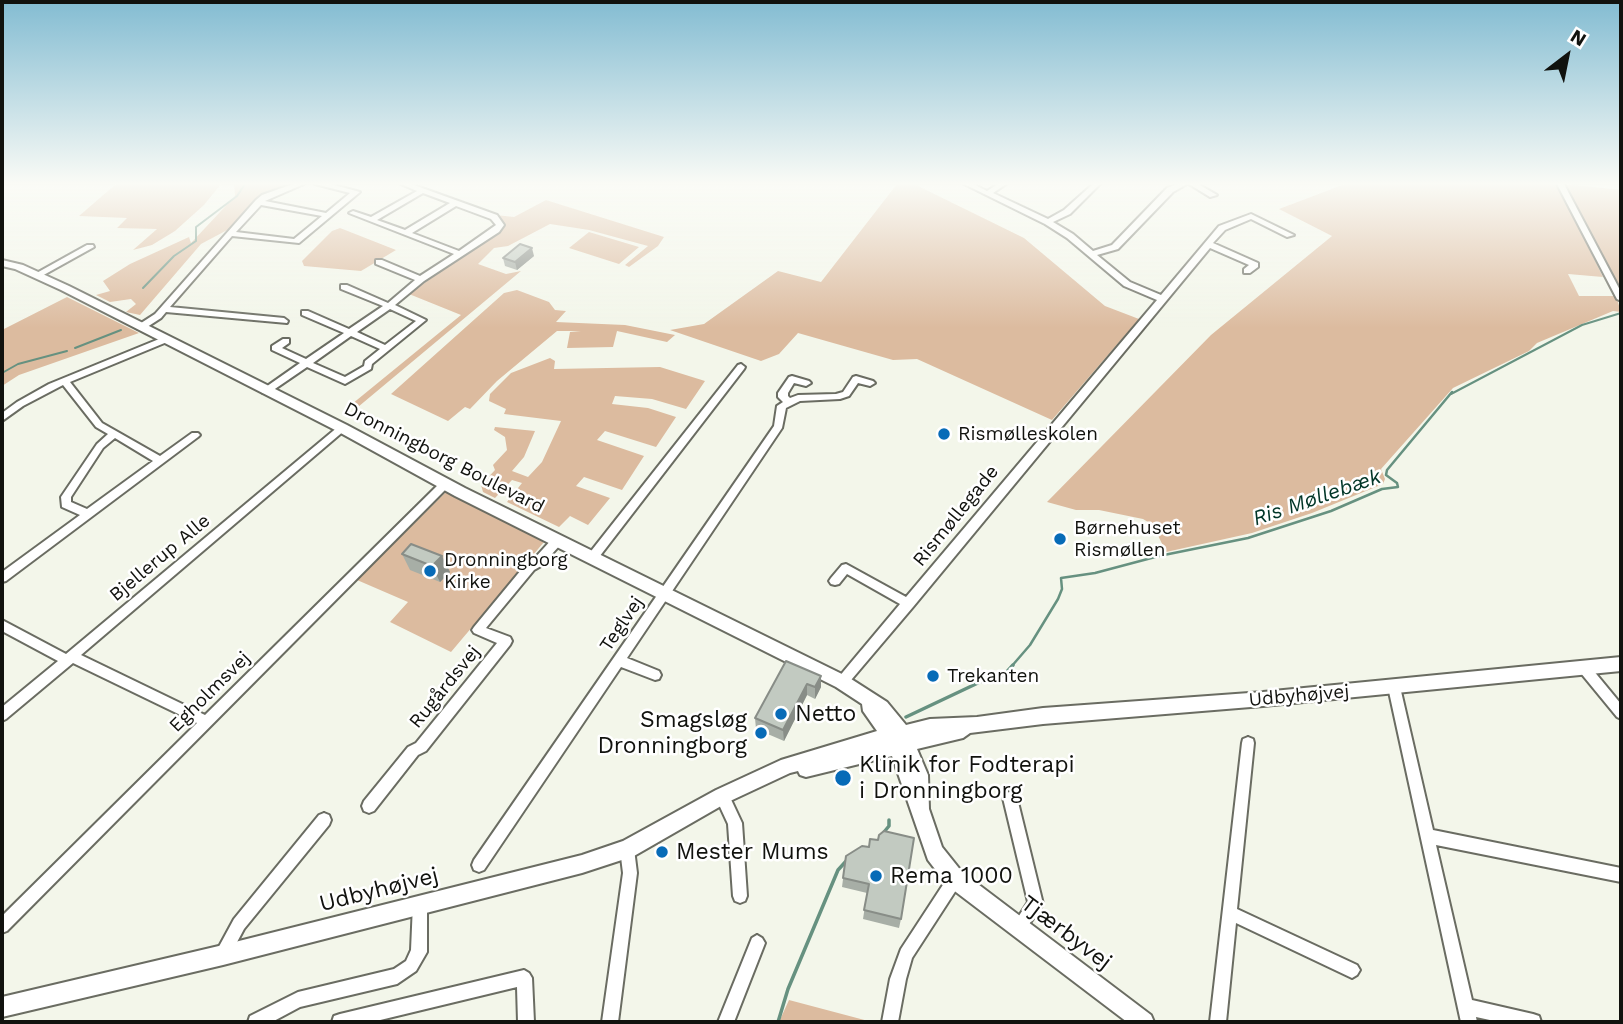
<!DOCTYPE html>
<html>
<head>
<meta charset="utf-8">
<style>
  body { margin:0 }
  #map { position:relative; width:1623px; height:1024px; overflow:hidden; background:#f3f6ea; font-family:"Work Sans",sans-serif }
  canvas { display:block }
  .frame { position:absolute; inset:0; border:4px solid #11120e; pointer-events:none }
  .north { position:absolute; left:1532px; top:21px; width:70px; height:70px; -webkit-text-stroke:5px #fff; paint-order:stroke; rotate:32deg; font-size:19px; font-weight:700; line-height:28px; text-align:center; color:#11120e }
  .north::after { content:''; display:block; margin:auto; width:24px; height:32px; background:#11120e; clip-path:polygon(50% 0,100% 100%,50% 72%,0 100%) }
</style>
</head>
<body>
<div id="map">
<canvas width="1623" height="1024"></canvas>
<div class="frame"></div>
<div class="north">N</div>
</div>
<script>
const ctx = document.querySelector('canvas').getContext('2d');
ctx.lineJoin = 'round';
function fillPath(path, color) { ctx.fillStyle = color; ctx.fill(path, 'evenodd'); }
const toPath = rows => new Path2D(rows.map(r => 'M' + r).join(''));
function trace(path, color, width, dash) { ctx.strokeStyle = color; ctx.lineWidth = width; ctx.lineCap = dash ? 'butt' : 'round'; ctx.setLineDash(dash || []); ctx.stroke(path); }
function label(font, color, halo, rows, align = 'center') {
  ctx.font = font + ' "Work Sans",sans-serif'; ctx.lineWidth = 5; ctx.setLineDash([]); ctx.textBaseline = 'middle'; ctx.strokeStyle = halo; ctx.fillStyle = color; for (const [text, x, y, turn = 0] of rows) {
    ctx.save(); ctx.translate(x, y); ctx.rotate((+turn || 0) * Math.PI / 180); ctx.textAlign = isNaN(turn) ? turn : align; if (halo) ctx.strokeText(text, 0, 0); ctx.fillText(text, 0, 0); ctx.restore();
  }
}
fillPath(toPath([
  [116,184,221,184,204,205,175,231,152,245,133,250,157,229,117,228,127,218,79,216],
  [234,184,280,184,290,188,264,196,248,208,231,228,201,244,140,315,126,312,136,304,131,299,110,302,96,295,110,291,103,281,130,264,189,237,191,243,235,196],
  [897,184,914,184,1024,238,1105,306,1139,319,1052,420,917,359,893,360,798,333,779,354,761,361,670,330,704,324,778,271,821,282],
  [1345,184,1557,184,1603,277,1568,274,1579,296,1616,296,1621,312,1613,311,1537,343,1529,351,1453,388,1381,469,1385,479,1383,484,1312,513,1252,533,1166,552,1153,525,1143,519,1099,510,1076,510,1047,502,1211,335,1332,236,1279,209],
  [1564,184,1621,190,1621,293],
  [546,200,664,237,658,246,629,267,625,265,648,246,589,230,550,224,508,246,494,248,478,264,506,274,521,271,358,407,352,404,461,315,409,294,499,230,502,220,496,215,514,217],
  [340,228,396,250,361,271,304,266,302,261,332,231],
  [589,232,639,247,619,264,569,248],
  [517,290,549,302,555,310,566,311,556,322,625,325,675,335,667,342,617,331,613,347,567,348,570,332,581,331,557,331,497,381,470,409,465,407,448,421,391,394,504,293],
  [67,297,139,333,19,375,2,386,2,330],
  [550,358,555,361,554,369,660,367,705,381,686,409,652,399,615,396,612,404,648,408,676,417,656,447,605,431,597,440,644,456,622,490,584,477,576,486,610,498,588,525,570,516,559,527,507,502,522,483,512,480,495,498,483,492,481,485,495,470,493,465,507,450,505,437,494,430,495,427,535,431,524,457,512,471,528,477,542,462,561,421,504,414,506,409,489,401,490,394,511,373],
  [446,492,544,542,451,652,390,622,408,602,357,580],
  [789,1000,872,1022,779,1022]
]), '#dcbb9f');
trace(toPath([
  [143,288,174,256,196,241,196,227,237,196,245,184],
  [75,348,121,330],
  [2,373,18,364,67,351],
  [1451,394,1582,325,1621,313]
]), '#669180', 2);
trace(toPath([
  [1011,667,1030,645,1058,599,1062,589,1061,578,1095,573,1159,556,1248,538,1331,511,1382,489,1398,487,1397,483,1386,475,1387,470,1452,392]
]), '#669180', 2.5);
trace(toPath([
  [997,677,1004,675,1013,665],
  [906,717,980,682],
  [884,832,889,826,889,820],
  [778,1022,788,989,838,870,848,859]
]), '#669180', 3.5);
const street = toPath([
  [293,184,304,184,265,201,326,213,350,193,315,184,330,184,360,192,299,243,232,236,170,307,284,318,288,321,287,323,166,312,161,318,144,329,138,329,138,325,155,314,256,200,262,195,293,184],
  [261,205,322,216,294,239,236,232,261,205],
  [401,184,411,184,497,215,504,225,499,232,424,281,395,305,426,320,372,364,371,369,345,384,307,367,269,393,263,393,261,391,263,389,300,363,272,350,272,346,283,339,289,339,289,343,282,348,306,359,344,333,302,315,302,311,308,311,349,329,383,306,341,289,341,285,347,285,388,303,415,280,376,264,376,260,382,260,420,276,454,254,349,213,353,211,371,217,417,191,401,184],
  [423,193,450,203,405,230,377,220,423,193],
  [456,206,491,219,496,225,459,251,412,233,456,206],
  [390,309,416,321,385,345,357,332,390,309],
  [351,336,380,349,365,361,364,366,345,377,313,363,351,336],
  [964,184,973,184,987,191,998,184,1006,184,993,193,1048,219,1064,210,1093,184,1100,184,1070,214,1053,222,1073,234,1093,251,1112,245,1167,188,1177,184,1187,184,1173,192,1118,249,1097,255,1130,282,1161,295,1219,226,1251,214,1294,235,1287,237,1251,219,1225,230,1213,243,1258,263,1258,267,1250,273,1244,273,1244,269,1249,265,1210,248,913,607,846,686,842,687,838,686,836,682,838,678,900,604,847,574,839,584,835,585,831,584,829,581,831,578,842,565,846,564,906,597,1157,300,1124,286,1067,238,1045,224,964,184],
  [1189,184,1198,184,1217,195,1210,197,1189,184],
  [1557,184,1564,184,1621,292,1621,301,1617,299,1557,184],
  [87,245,93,245,94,247,40,277,34,277,33,275,87,245],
  [164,337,167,338,167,342,70,382,102,423,160,456,192,433,198,433,200,435,198,437,6,581,2,582,2,572,80,515,62,507,61,497,97,444,108,434,96,427,63,385,23,406,2,421,2,413,17,402,49,384,164,337],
  [115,438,153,461,87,509,71,502,71,497,103,448,115,438],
  [741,364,745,367,744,369,596,561,588,561,587,558,588,555,738,365,741,364],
  [792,376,809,381,811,383,806,386,794,383,788,393,788,396,790,398,798,395,836,394,843,392,853,377,856,376,873,381,875,383,870,386,858,383,849,396,840,399,800,401,786,408,782,428,627,658,659,671,661,675,659,679,655,680,621,667,484,870,479,872,474,870,472,865,474,860,774,426,777,406,783,402,778,397,778,393,789,377,792,376],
  [342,425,347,428,345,430,81,655,205,715,442,481,446,480,451,484,7,931,2,933,2,916,197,723,73,663,6,719,2,721,2,707,58,661,2,631,2,620,66,654,339,426,342,425],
  [557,537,561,538,562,541,561,544,541,566,534,570,486,628,510,637,512,641,510,645,426,751,418,755,374,811,369,813,364,811,362,806,364,801,408,747,416,743,497,643,474,633,472,630,474,627,526,564,533,560,553,538,557,537],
  [1584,663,1588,664,1621,704,1621,719,1617,717,1580,672,1578,668,1580,664,1584,663],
  [1394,682,1398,683,1400,687,1433,830,1621,868,1621,882,1436,845,1472,1000,1533,1014,1539,1016,1541,1022,1499,1022,1476,1017,1477,1022,1461,1022,1388,687,1390,683,1394,682],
  [1248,737,1253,739,1254,743,1237,909,1357,965,1360,970,1357,975,1352,978,1236,923,1226,1022,1210,1022,1242,743,1243,739,1248,737],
  [722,790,727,791,742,823,747,896,745,901,740,903,735,901,733,896,728,824,715,796,717,791,722,790],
  [1010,792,1015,793,1017,798,1043,904,1023,933,1018,935,1013,933,1011,928,1028,902,1003,798,1005,793,1010,792],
  [324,813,329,815,331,820,329,825,244,929,228,959,223,962,218,959,215,954,234,919,319,815,324,813],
  [627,842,632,844,634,849,637,873,618,1022,602,1022,623,873,620,849,622,844,627,842],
  [955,872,960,874,962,879,960,884,912,958,906,979,898,1022,882,1022,890,979,901,949,950,874,955,872],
  [420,897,425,899,427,904,427,952,416,971,397,984,300,1007,272,1022,248,1022,250,1016,298,992,394,969,406,961,411,950,413,904,415,899,420,897],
  [757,935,762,938,765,943,734,1022,718,1022,752,938,757,935],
  [524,970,529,973,532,978,534,1022,518,1022,517,987,372,1022,332,1022,334,1016,340,1014,524,970]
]);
const secondary = toPath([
  [2,260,23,265,69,286,347,425,465,488,848,677,887,702,906,725,930,719,977,717,1043,708,1263,692,1621,657,1621,671,1263,706,1043,724,970,733,963,738,917,749,928,775,929,809,942,847,962,872,1151,1015,1154,1022,1127,1022,948,886,928,860,892,756,806,777,800,775,798,771,790,773,728,802,634,856,582,873,223,965,2,1017,2,997,223,945,582,855,623,841,716,790,781,760,877,731,863,711,862,704,836,687,455,496,337,431,61,290,15,269,2,266,2,260]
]);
trace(street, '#6a6c62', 4);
trace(secondary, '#6a6c62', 4);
fillPath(street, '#fff');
fillPath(secondary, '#fff');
fillPath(toPath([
  [534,256,517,270,505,266,503,258],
  [402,554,442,556,450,572,440,582,410,570],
  [786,661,821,687,815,699,807,695,784,741,756,729,755,718],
  [846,856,901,919,899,928,863,919,867,893,842,887]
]), '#a7aea6');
fillPath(toPath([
  [532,248,534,256,517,270,515,262],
  [442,556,450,572,440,582,432,566],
  [821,676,821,687,815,699,815,687],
  [807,684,807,695,784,741,783,730]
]), '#888d87');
const building = toPath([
  [520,244,532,248,515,262,503,258,520,244],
  [411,544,442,556,432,566,402,554,411,544],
  [786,661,821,676,815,687,807,684,783,730,755,718,786,661],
  [884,831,914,838,901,919,864,910,869,884,843,878,846,856,862,846,869,847,870,839,878,840,879,835,884,831]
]);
fillPath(building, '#c2cac1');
trace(building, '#888d87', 2);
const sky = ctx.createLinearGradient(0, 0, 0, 328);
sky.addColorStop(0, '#83bcd2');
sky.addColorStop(0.56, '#fafbf6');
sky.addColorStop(1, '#fafbf600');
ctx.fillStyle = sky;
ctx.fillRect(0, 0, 1623, 328);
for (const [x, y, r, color] of [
  [944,434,7,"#076bb7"],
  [1060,539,7,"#076bb7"],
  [430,571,7,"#076bb7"],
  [933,676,7,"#076bb7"],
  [781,714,7,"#076bb7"],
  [761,733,7,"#076bb7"],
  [843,778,9,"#076bb7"],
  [662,852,7,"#076bb7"],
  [876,876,7,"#076bb7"]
]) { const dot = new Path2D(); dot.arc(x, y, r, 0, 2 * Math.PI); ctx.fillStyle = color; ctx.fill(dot); trace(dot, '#fff', 2.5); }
label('19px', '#11120e', '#fff', [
  ["Rismølleskolen",958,434],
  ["Børnehuset",1074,528],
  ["Rismøllen",1074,550],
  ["Dronningborg",444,560],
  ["Kirke",444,582],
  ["Trekanten",947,676]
], 'left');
label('19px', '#11120e', '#fff', [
  ["Dronningborg Boulevard",444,458,27],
  ["Rismøllegade",956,516,-51],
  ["Bjellerup Alle",160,558,-40],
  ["Teglvej",622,624,-56],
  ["Rugårdsvej",445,687,-51],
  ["Egholmsvej",210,692,-45],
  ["Udbyhøjvej",1299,696,-5]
]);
label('italic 21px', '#003527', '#fff', [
  ["Ris Møllebæk",1317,498,-19]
]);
label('23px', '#11120e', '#fff', [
  ["Netto",795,714],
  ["Smagsløg",747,720,"right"],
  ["Dronningborg",747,746,"right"],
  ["Klinik for Fodterapi",859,765],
  ["i Dronningborg",859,791],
  ["Mester Mums",676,852],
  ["Rema 1000",890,876]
], 'left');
label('23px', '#11120e', '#fff', [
  ["Udbyhøjvej",379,890,-14],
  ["Tjærbyvej",1066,933,37]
]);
</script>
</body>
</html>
